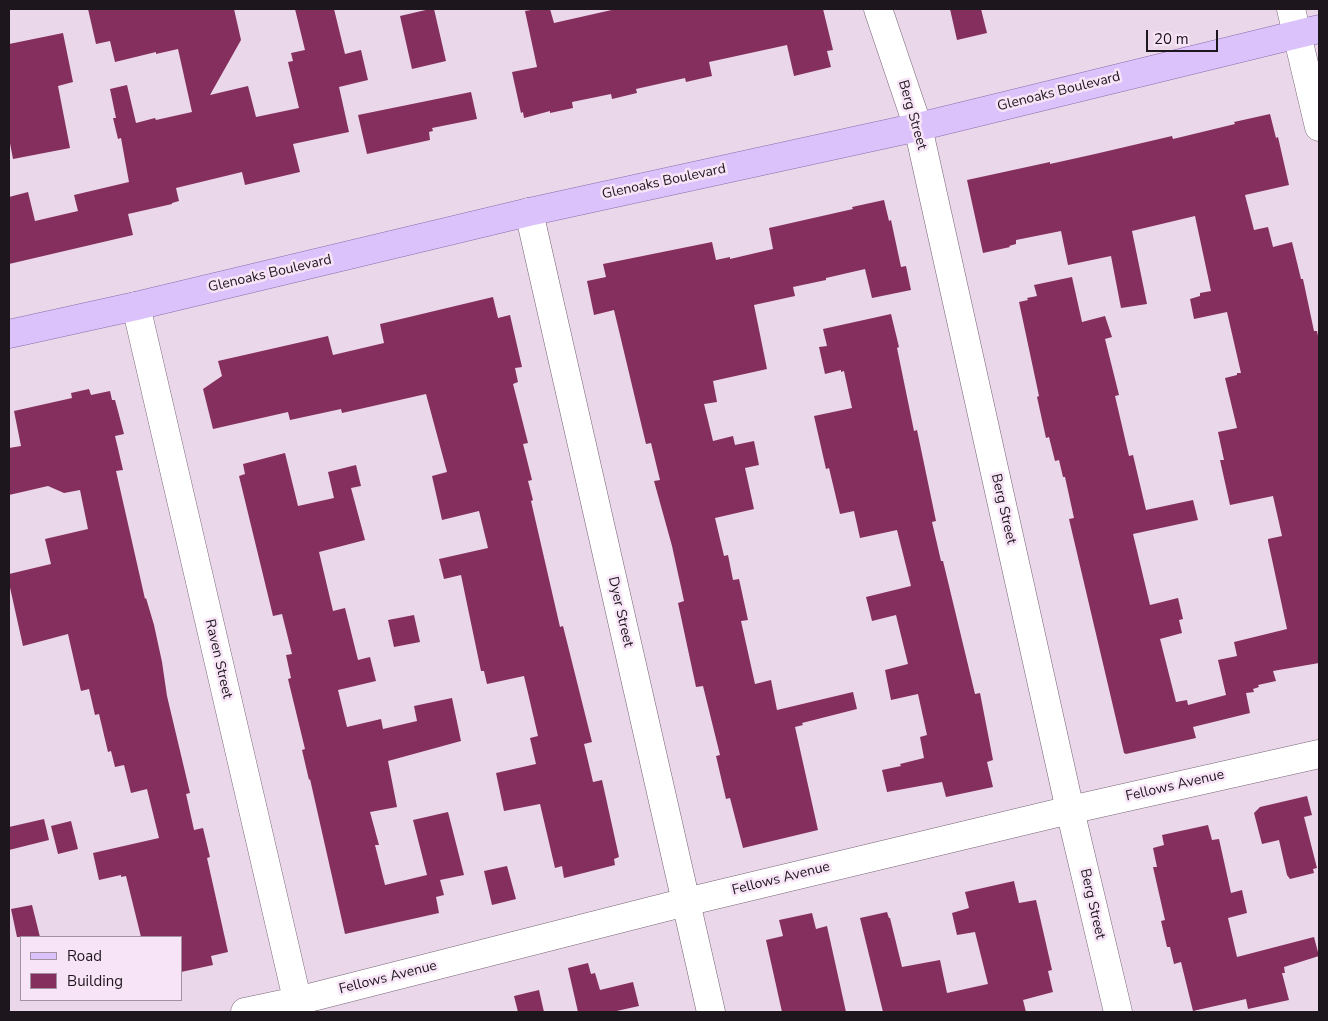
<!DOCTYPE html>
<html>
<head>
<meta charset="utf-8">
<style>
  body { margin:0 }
  #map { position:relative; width:1328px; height:1021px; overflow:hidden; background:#ebd7ea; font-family:"Nunito Sans",sans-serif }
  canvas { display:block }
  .frame { position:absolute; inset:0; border:10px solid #1d161d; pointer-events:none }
  .legend { position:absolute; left:20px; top:936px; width:162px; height:65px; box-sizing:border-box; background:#f8e4f7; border:1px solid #a092a0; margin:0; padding:6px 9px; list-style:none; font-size:15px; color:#1d161d }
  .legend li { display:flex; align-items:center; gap:10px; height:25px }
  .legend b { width:25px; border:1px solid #a092a0 }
  .scale { position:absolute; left:1146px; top:30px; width:72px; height:22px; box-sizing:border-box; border:2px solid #1d161d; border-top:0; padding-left:6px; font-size:15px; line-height:18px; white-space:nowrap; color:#1d161d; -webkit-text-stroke:4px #f8e4f7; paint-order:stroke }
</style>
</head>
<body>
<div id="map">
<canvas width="1328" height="1021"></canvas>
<div class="frame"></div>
<ul class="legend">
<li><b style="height:6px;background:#dcc2fa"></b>Road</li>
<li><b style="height:14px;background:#842f5d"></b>Building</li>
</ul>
<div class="scale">20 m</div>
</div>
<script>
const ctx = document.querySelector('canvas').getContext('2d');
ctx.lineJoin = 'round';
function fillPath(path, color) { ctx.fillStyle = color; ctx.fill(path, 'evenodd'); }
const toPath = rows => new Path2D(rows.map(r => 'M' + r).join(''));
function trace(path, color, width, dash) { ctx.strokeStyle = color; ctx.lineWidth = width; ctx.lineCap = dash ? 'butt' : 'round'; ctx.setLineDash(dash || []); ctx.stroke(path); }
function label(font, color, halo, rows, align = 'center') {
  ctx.font = font + ' "Nunito Sans",sans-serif'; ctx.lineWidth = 5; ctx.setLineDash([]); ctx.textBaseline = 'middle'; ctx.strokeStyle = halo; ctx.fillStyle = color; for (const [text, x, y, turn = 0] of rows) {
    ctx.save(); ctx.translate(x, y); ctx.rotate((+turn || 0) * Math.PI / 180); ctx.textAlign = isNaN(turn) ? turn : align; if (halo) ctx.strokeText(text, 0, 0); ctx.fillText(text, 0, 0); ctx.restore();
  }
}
fillPath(toPath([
  [88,9,234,9,241,40,210,95,248,86,256,117,299,108,288,62,293,61,291,53,305,50,295,9,334,9,345,54,361,50,368,80,339,87,349,132,293,144,300,172,245,185,242,172,176,188,179,201,172,203,172,204,128,214,133,235,9,264,9,197,28,192,35,221,78,211,74,195,129,182,121,138,118,139,113,118,116,118,110,89,127,85,136,123,155,118,156,120,192,112,178,49,156,54,156,52,115,62,110,41,96,44],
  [430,9,434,9,446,61,412,69,400,16],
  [537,9,550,9,554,23,616,9,823,9,833,50,827,51,831,67,794,76,787,45,709,62,712,76,686,82,685,78,636,89,637,93,612,99,611,94,572,102,573,108,550,113,550,111,524,118,523,112,521,113,512,72,537,67,525,11],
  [950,9,981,9,987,33,957,40],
  [63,33,73,82,58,86,70,148,13,159,9,138,9,44],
  [471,92,477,119,432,128,433,131,429,132,430,140,367,154,358,115],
  [1270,114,1276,138,1278,137,1289,185,1245,195,1254,230,1268,227,1273,247,1292,242,1301,279,1303,279,1314,331,1317,331,1319,341,1319,663,1273,671,1276,681,1258,685,1259,687,1253,689,1254,692,1246,693,1250,713,1193,727,1196,738,1126,754,1124,753,1069,519,1074,518,1065,477,1063,477,1059,460,1055,461,1049,437,1046,438,1037,397,1039,396,1019,302,1028,300,1027,298,1037,296,1034,285,1072,277,1082,322,1105,316,1112,337,1105,339,1119,395,1115,396,1129,456,1133,455,1146,510,1193,500,1198,520,1133,534,1150,605,1178,598,1183,619,1179,620,1182,633,1160,639,1176,702,1187,700,1188,705,1226,695,1218,660,1237,656,1234,642,1287,629,1268,541,1268,539,1282,536,1273,496,1230,505,1220,460,1224,460,1218,432,1237,428,1225,378,1237,375,1237,373,1241,373,1227,312,1194,319,1190,299,1200,296,1200,293,1211,291,1195,216,1132,231,1147,304,1121,308,1111,256,1068,265,1061,231,1016,240,1016,244,1009,246,1010,247,983,253,967,180,1050,162,1050,164,1095,154,1172,136,1173,139,1235,124,1234,122],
  [884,200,889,221,891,220,901,267,906,266,911,290,872,298,865,269,826,278,826,280,793,287,795,296,754,305,767,369,713,381,717,402,704,404,713,441,733,436,735,445,754,441,759,465,745,468,754,509,715,518,724,556,728,555,733,580,739,579,748,620,741,621,755,684,771,680,777,710,853,692,857,709,802,723,803,725,795,727,818,830,743,848,730,798,726,799,716,756,720,755,703,686,696,687,678,603,684,601,672,546,654,481,660,480,651,443,646,444,614,310,594,315,587,281,606,277,603,264,712,242,716,260,730,257,730,259,773,249,769,228,853,209,852,207],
  [493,297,498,318,510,315,522,367,515,368,518,382,513,384,528,443,523,444,532,480,528,481,533,500,531,501,560,627,563,626,592,742,584,744,593,782,602,780,619,857,614,859,615,865,564,878,562,866,555,868,540,804,504,811,496,773,536,764,530,738,538,736,524,676,487,684,484,671,481,671,461,575,444,579,439,559,488,548,479,511,442,520,432,476,447,472,426,394,342,413,341,409,290,420,288,412,213,429,203,389,222,376,218,361,328,336,333,355,384,343,380,324],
  [891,314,899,347,897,348,914,431,917,430,936,521,932,522,941,561,943,561,975,694,980,693,993,760,987,762,993,787,946,797,942,782,887,792,882,770,901,766,900,764,924,758,920,737,927,735,918,694,891,700,885,670,908,664,896,615,872,621,866,597,911,586,897,530,860,538,854,511,840,514,829,468,826,469,814,416,852,408,844,371,841,372,841,370,825,374,819,347,827,346,823,329],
  [89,389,91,395,110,391,112,400,115,400,118,411,124,434,115,436,123,470,116,471,145,599,146,598,154,625,162,662,167,696,190,793,186,794,194,830,203,828,210,857,207,858,228,952,211,956,213,965,181,972,181,937,141,937,126,876,121,877,121,875,99,880,93,853,159,838,147,789,131,793,124,765,115,767,111,751,108,752,99,714,95,715,89,689,81,691,68,634,23,646,9,583,9,574,51,564,45,539,88,529,80,490,64,493,48,486,9,495,9,448,21,446,14,411,72,398,71,393],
  [285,453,298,506,334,498,328,472,356,465,361,486,351,488,365,540,319,552,333,611,345,608,358,660,370,657,376,681,338,690,347,727,381,719,383,729,417,721,414,706,452,698,461,741,388,761,397,807,370,812,379,845,375,845,385,885,427,875,413,820,448,812,464,875,440,880,444,895,436,897,439,913,345,934,310,779,309,780,302,750,305,749,288,679,291,678,286,655,292,654,282,614,273,616,239,476,245,474,243,464],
  [414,615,420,642,394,647,388,620],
  [1307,796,1312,815,1304,817,1317,868,1313,869,1314,873,1290,879,1287,875,1279,840,1262,844,1254,813,1260,807],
  [44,819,49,840,9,850,9,827],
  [71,821,78,849,58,854,51,826],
  [1208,825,1212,840,1219,839,1231,893,1242,890,1247,913,1228,918,1237,957,1314,937,1319,956,1284,967,1285,973,1282,973,1289,1000,1248,1009,1246,999,1193,1011,1181,962,1174,964,1170,947,1167,947,1161,921,1165,920,1153,867,1157,867,1153,848,1164,845,1162,835],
  [507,866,516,899,492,905,484,871],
  [1014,881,1019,903,1036,900,1052,970,1048,971,1053,992,1023,1000,1026,1012,883,1012,860,918,887,912,889,918,890,918,902,967,940,960,947,993,988,984,975,932,957,935,952,913,969,908,965,892],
  [32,905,40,937,17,937,11,909],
  [812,913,816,929,827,926,846,1012,782,1012,766,940,783,936,779,920],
  [588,963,591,974,595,973,600,990,633,982,639,1006,612,1012,578,1012,568,968],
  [539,990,544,1012,518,1012,514,996]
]), '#842f5d');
const minor = toPath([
  [878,9,918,127,1070,810,1118,1012],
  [1291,9,1319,127],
  [529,212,711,1012],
  [136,306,300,1012],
  [245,1012,297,1001,686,902,1070,810,1319,754]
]);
const major = toPath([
  [9,334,136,306,529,212,918,127,1319,29]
]);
trace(minor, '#786677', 29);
trace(major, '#8a6bab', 29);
trace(minor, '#fff', 28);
trace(major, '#dcc2fa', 28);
label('14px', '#1d161d', '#f8e4f7', [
  ["Glenoaks Boulevard",1059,92,-14],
  ["Berg Street",912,115,74],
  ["Glenoaks Boulevard",664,182,-12],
  ["Glenoaks Boulevard",270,274,-13],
  ["Berg Street",1003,509,77],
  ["Dyer Street",620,612,77],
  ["Raven Street",218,659,77],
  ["Fellows Avenue",1175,786,-13],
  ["Fellows Avenue",781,879,-14],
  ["Berg Street",1092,904,77],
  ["Fellows Avenue",388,978,-14]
]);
</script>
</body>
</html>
